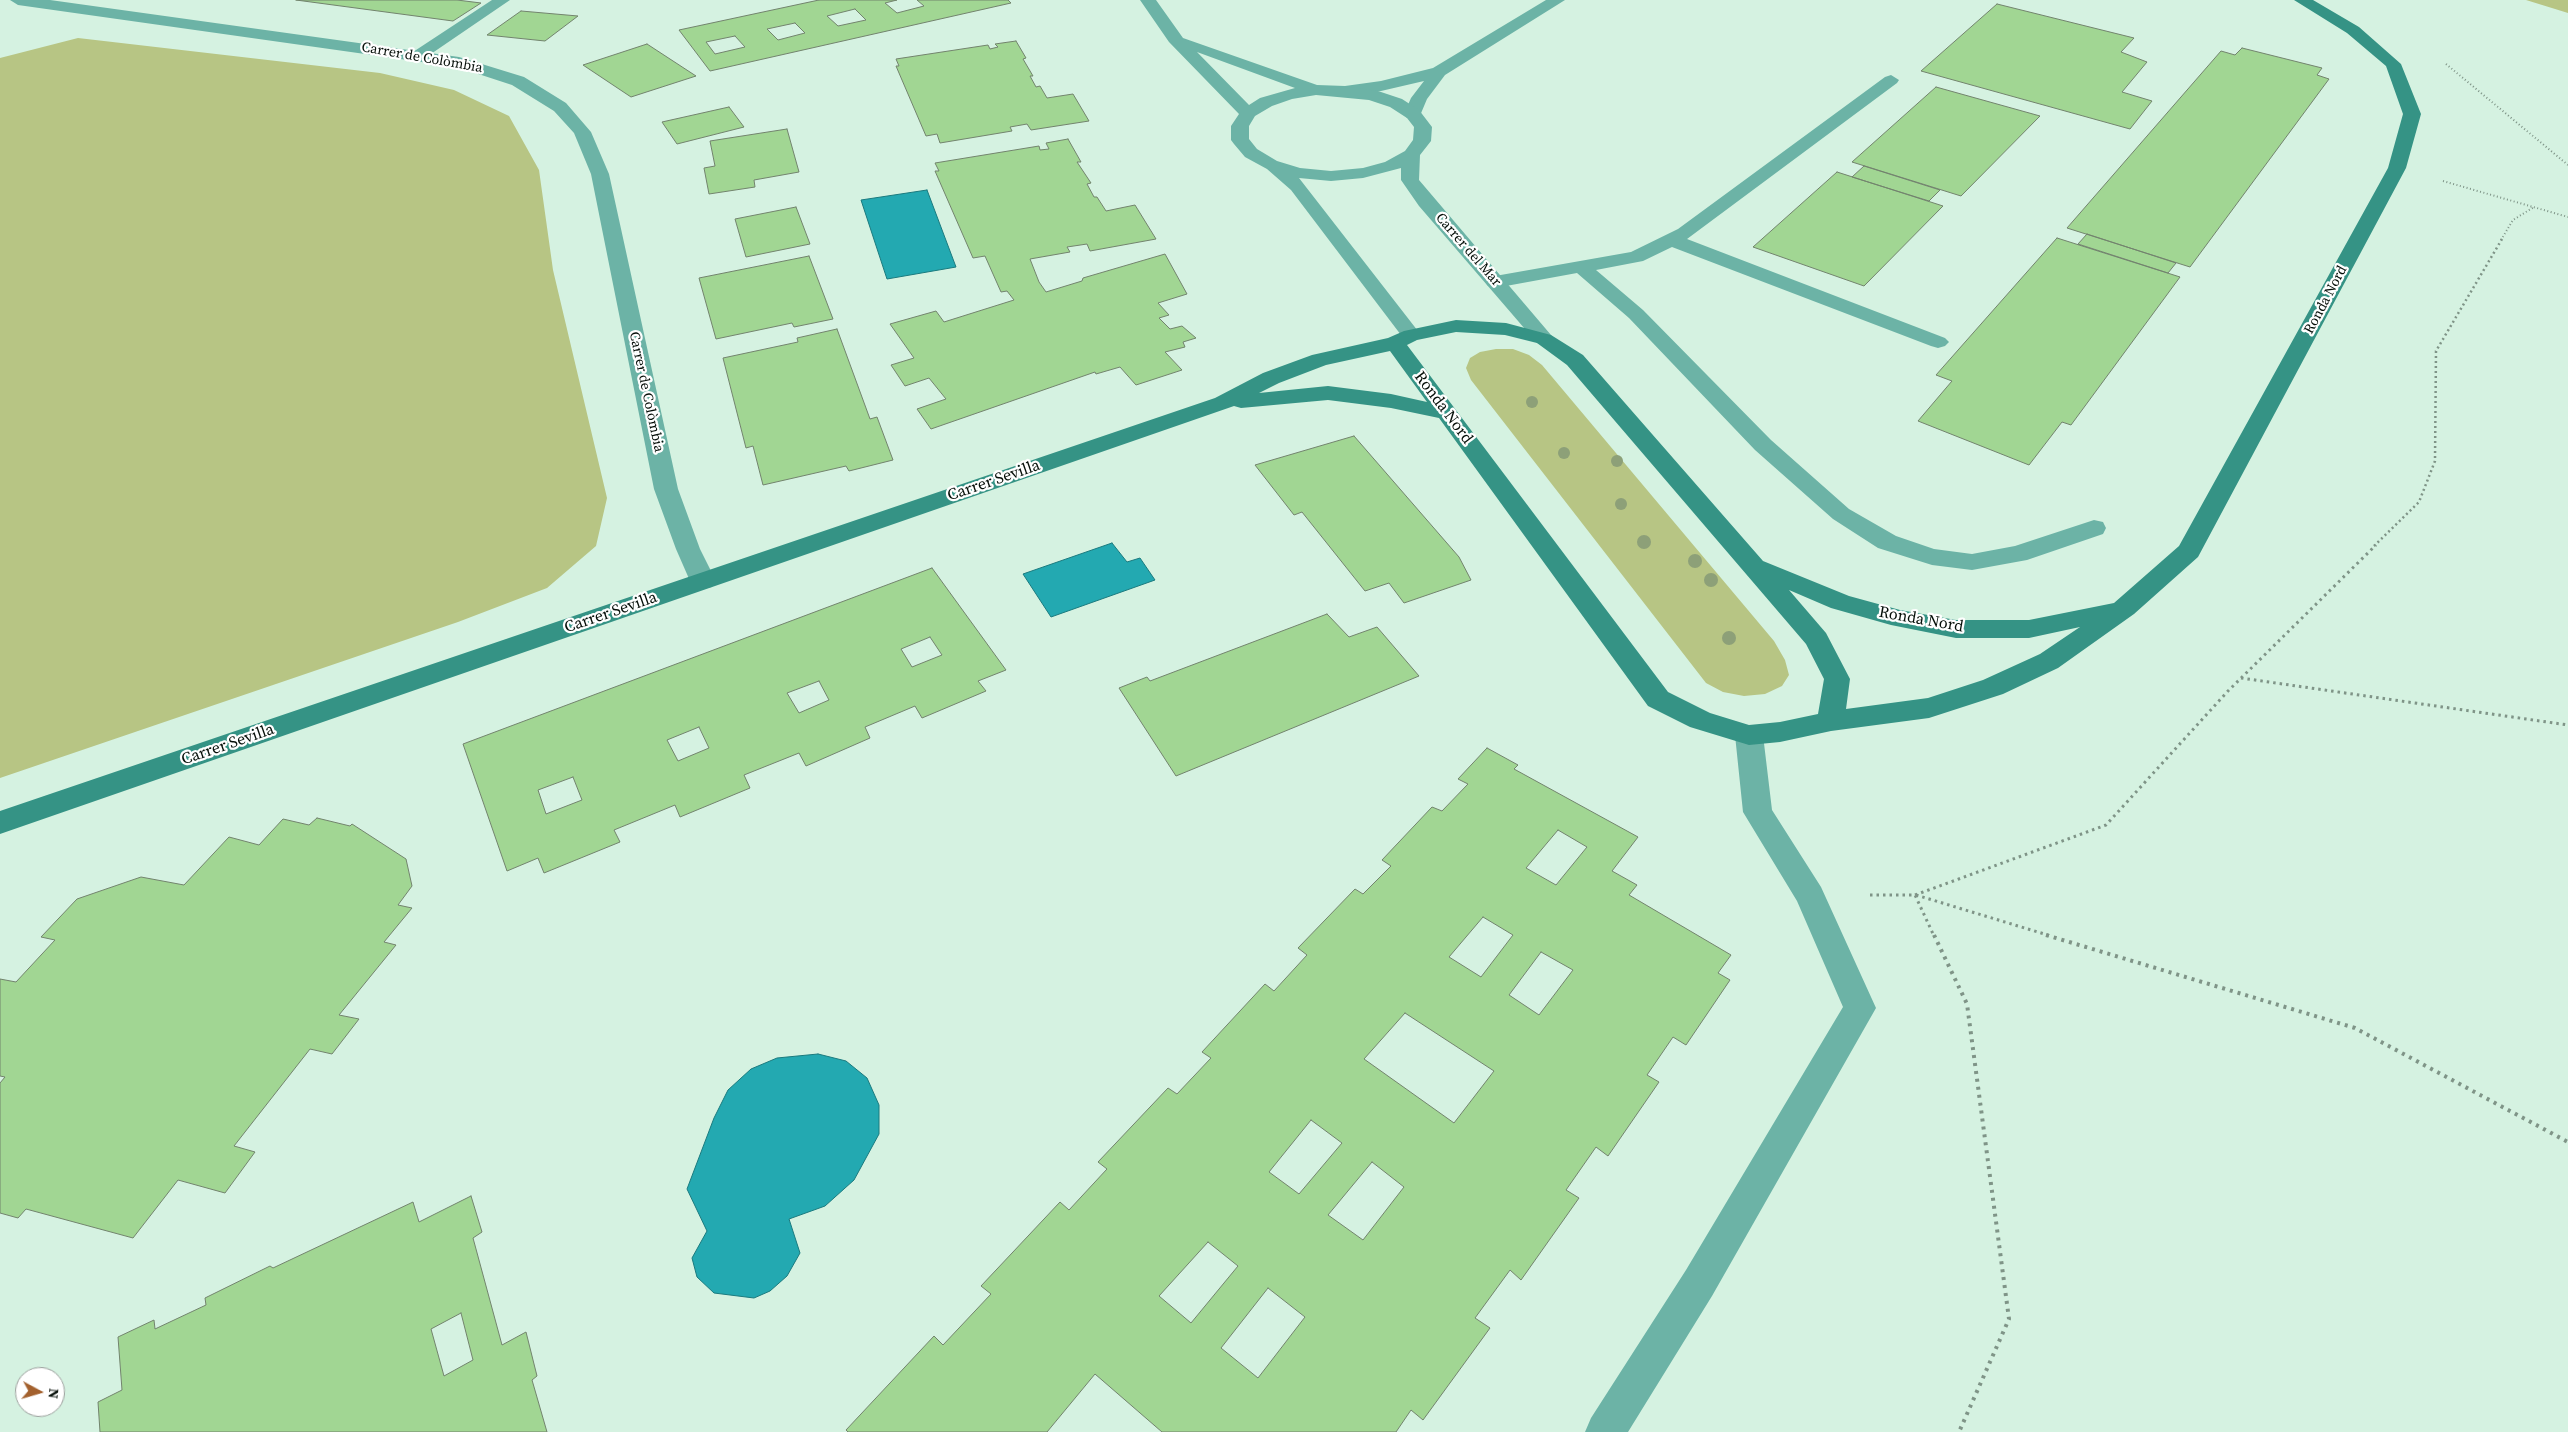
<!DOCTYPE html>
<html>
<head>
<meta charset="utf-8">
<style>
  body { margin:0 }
  #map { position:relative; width:2568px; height:1432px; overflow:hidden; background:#d5f2e1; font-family:"Source Serif 4",serif }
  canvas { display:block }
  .north { position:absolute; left:15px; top:1367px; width:50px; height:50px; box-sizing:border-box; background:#fff; border:1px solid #9b9f9c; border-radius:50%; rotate:96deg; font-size:14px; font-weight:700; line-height:20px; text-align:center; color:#050e08 }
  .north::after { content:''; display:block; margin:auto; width:18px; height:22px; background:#a3612e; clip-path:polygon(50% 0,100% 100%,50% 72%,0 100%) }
</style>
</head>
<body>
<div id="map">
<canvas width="2568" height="1432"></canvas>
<div class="north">N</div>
</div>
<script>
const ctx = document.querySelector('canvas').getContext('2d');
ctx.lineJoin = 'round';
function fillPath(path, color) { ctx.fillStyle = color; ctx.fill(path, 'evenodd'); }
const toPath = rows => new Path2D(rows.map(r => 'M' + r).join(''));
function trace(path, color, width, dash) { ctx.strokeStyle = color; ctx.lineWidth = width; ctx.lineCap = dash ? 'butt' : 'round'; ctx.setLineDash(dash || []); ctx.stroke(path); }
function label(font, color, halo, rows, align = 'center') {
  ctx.font = font + ' "Source Serif 4",serif'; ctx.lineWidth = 4.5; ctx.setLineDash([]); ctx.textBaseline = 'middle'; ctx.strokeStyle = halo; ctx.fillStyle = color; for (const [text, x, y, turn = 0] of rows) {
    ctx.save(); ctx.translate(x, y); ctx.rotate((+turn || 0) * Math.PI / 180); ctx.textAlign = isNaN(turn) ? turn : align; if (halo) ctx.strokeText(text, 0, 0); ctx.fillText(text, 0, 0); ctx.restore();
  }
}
fillPath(toPath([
  [2526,0,2568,0,2568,13],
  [78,38,380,73,454,90,509,116,539,170,553,270,607,498,596,546,547,588,458,622,0,778,0,58],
  [1496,349,1513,349,1529,355,1542,365,1774,641,1785,660,1789,675,1782,686,1765,694,1744,696,1723,692,1706,683,1471,380,1466,368,1470,358,1480,352]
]), '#b7c584');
const water = toPath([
  [927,190,956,267,887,279,861,200,927,190],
  [1112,543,1127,562,1140,558,1155,580,1051,617,1023,574,1112,543],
  [818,1054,846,1061,867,1078,879,1105,879,1134,854,1180,825,1206,789,1219,800,1253,787,1276,770,1291,754,1298,714,1293,697,1277,692,1258,707,1231,687,1189,714,1118,728,1090,751,1069,777,1058,818,1054]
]);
fillPath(water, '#23a9b1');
trace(water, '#1a7a7e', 1);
const building = toPath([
  [296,0,457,0,481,3,453,21,296,0],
  [819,0,897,0,885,3,897,13,924,6,917,0,1008,0,1011,3,710,71,679,30,819,0],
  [855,9,866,20,838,26,827,16,855,9],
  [795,23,805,33,778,40,767,29,795,23],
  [735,36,745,47,715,54,706,42,735,36],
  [1997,4,2134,38,2121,52,2147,62,2122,92,2152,101,2130,129,1921,71,1997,4],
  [521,11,578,16,545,41,487,35,521,11],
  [1016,41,1026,58,1023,59,1033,76,1030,76,1036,87,1040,86,1047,98,1073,94,1089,121,1031,130,1027,124,1010,127,1012,131,940,143,937,134,926,136,896,66,899,66,896,59,988,45,990,49,998,47,995,44,1016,41],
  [647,44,696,76,631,97,583,65,647,44],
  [2242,48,2322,68,2317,75,2329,79,2190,267,2067,228,2221,51,2235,55,2242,48],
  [1936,87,2040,116,1961,196,1852,162,1936,87],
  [729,107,744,127,677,144,662,122,729,107],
  [787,129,799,172,754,180,755,187,709,194,704,168,715,166,710,141,787,129],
  [1068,139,1081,162,1077,162,1091,183,1087,184,1094,197,1097,197,1106,211,1135,205,1156,239,1090,251,1087,244,1067,247,1070,252,1030,259,1039,282,1046,292,1082,281,1083,278,1165,254,1187,294,1158,303,1169,315,1159,318,1170,329,1182,326,1196,338,1183,342,1185,347,1165,352,1182,370,1136,385,1120,367,1096,374,1095,372,931,429,917,409,946,399,929,378,905,386,891,365,914,358,890,324,936,311,944,322,1014,300,1007,291,1001,292,985,256,973,258,935,171,939,171,935,163,1039,146,1040,150,1049,149,1046,143,1068,139],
  [1864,166,1940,190,1929,201,1852,177,1864,166],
  [1837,172,1943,206,1864,286,1753,247,1837,172],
  [796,207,810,244,746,257,735,219,796,207],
  [2087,234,2176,263,2168,273,2078,244,2087,234],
  [2057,238,2180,277,2071,425,2062,422,2029,465,1918,421,1952,381,1936,375,2057,238],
  [809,256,833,319,794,327,792,323,716,339,699,278,809,256],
  [837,329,870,419,877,417,893,460,849,471,846,466,763,485,753,446,746,448,723,358,798,342,797,338,837,329],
  [1354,436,1459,557,1471,580,1404,603,1389,583,1365,591,1302,512,1294,515,1255,465,1354,436],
  [932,568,1006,670,978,681,986,691,922,718,915,706,865,727,870,738,806,766,799,753,744,775,750,788,680,817,675,805,614,830,620,842,544,873,538,858,507,871,463,744,932,568],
  [930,637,942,655,912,667,901,649,930,637],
  [819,681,829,700,799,713,787,693,819,681],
  [699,727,709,748,678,761,667,740,699,727],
  [573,777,582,800,546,814,538,790,573,777],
  [1327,614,1349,637,1377,627,1419,676,1176,776,1119,688,1147,677,1150,681,1327,614],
  [1487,748,1518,765,1514,769,1638,837,1612,871,1637,885,1629,895,1731,955,1718,973,1730,980,1686,1045,1673,1037,1647,1075,1659,1082,1608,1156,1596,1147,1566,1190,1579,1198,1521,1280,1510,1270,1475,1318,1490,1328,1423,1420,1411,1410,1396,1432,1162,1432,1095,1374,1047,1432,848,1432,846,1430,934,1336,943,1345,991,1294,981,1286,1060,1202,1069,1210,1107,1169,1098,1162,1168,1088,1177,1094,1211,1058,1202,1052,1265,984,1274,991,1307,955,1298,948,1355,889,1363,894,1391,866,1382,860,1432,807,1442,811,1468,784,1458,779,1487,748],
  [1558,830,1587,847,1556,885,1526,868,1558,830],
  [1483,917,1513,935,1481,977,1449,957,1483,917],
  [1541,952,1573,970,1539,1015,1509,995,1541,952],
  [1405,1013,1494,1071,1454,1123,1364,1059,1405,1013],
  [1311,1120,1342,1143,1299,1194,1269,1172,1311,1120],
  [1372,1162,1404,1187,1363,1240,1328,1215,1372,1162],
  [1208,1242,1238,1266,1191,1323,1159,1296,1208,1242],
  [1268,1288,1305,1317,1258,1378,1221,1348,1268,1288],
  [317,818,350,826,352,824,406,859,412,886,398,905,412,908,384,942,396,945,339,1015,359,1019,332,1054,310,1049,234,1146,255,1152,225,1193,178,1180,133,1238,26,1209,18,1218,0,1213,0,1083,5,1077,0,1076,0,979,16,982,55,940,41,937,77,899,141,877,184,885,229,837,259,845,283,819,309,825,317,818],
  [471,1196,482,1232,473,1238,502,1345,526,1332,537,1376,532,1380,547,1432,100,1432,98,1402,122,1390,118,1337,154,1320,155,1329,206,1305,205,1298,270,1266,273,1268,413,1202,419,1222,471,1196],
  [461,1313,473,1360,444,1376,431,1329,461,1313]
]);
fillPath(building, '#a1d693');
trace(building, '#72836d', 1);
trace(toPath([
  [2446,64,2568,165],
  [2443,181,2568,217],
  [2501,240,2513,220,2534,207]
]), '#7f9487', 2, [1, 2.5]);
trace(toPath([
  [2374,546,2419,502,2435,461,2436,351,2502,239]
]), '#7f9487', 2.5, [2, 3]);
trace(toPath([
  [2241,678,2568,725],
  [1870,895,1915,895,1934,936],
  [1915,895,2106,825,2228,691,2376,545],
  [1916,895,2051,936]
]), '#7f9487', 3, [2.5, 4]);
trace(toPath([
  [1934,935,1967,1004,2009,1319,1959,1432],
  [2046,935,2355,1028,2568,1142]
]), '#7f9487', 4, [3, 5]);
fillPath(toPath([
  [492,0,510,0,425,58,413,58,411,55,413,52,492,0],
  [1546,0,1565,0,1445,75,1427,99,1419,118,1407,118,1404,114,1411,98,1424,81,1381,91,1345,96,1337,91,1345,86,1381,81,1433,68,1546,0],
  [1891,75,1899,80,1897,83,1687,239,1945,338,1949,342,1945,346,1938,348,1931,346,1672,247,1643,261,1596,270,1643,310,1771,440,1849,509,1896,536,1934,549,1972,554,2015,546,2094,520,2103,522,2106,528,2103,534,2027,560,1972,570,1932,565,1878,548,1833,519,1755,450,1629,318,1577,273,1495,288,1488,286,1485,282,1488,278,1495,276,1631,252,1678,229,1885,77,1891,75]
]), '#6cb3a6');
fillPath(toPath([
  [10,0,50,0,459,57,524,77,566,103,591,132,609,174,678,489,700,549,716,581,712,587,703,589,694,587,690,581,676,549,654,489,591,174,574,133,554,111,512,85,457,67,18,5,10,0],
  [1749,725,1759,728,1763,735,1772,810,1821,887,1876,1008,1712,1296,1628,1432,1585,1432,1591,1418,1686,1270,1843,1007,1797,901,1743,812,1735,735,1739,728,1749,725]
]), '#6cb3a6');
fillPath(toPath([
  [1140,0,1156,0,1183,38,1317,85,1345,86,1378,91,1402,99,1419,110,1432,127,1431,141,1420,155,1419,180,1551,335,1554,339,1551,343,1544,345,1537,343,1419,206,1401,180,1401,168,1363,178,1331,181,1299,178,1421,335,1418,339,1411,341,1404,339,1291,190,1267,169,1245,157,1234,144,1231,140,1231,126,1239,114,1169,42,1140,0],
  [1197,52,1295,88,1260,98,1249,105,1197,52],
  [1316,95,1369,100,1390,107,1407,118,1414,127,1413,140,1405,151,1385,162,1363,168,1331,171,1300,168,1277,161,1257,149,1249,139,1249,126,1255,116,1272,106,1292,99,1316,95]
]), '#6cb3a6');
fillPath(toPath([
  [2294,0,2313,0,2359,27,2401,64,2421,114,2406,168,2198,557,2134,614,2058,668,2003,694,1929,718,1831,731,1780,742,1749,745,1690,727,1648,706,1439,418,1391,408,1328,400,1241,408,1234,406,0,834,0,811,1215,398,1263,373,1312,355,1388,338,1404,331,1456,320,1506,323,1551,335,1583,355,1763,561,1849,596,1900,610,1956,620,2029,620,2114,603,2179,546,2388,168,2403,114,2386,66,2347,33,2294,0],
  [1456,332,1505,335,1537,343,1567,365,1806,644,1824,679,1818,714,1780,722,1749,725,1710,713,1668,692,1407,345,1417,340,1456,332],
  [1390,351,1427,402,1391,394,1328,386,1259,393,1279,383,1326,365,1390,351],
  [1789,590,1831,608,1891,625,1956,638,2029,638,2080,627,2040,654,1983,680,1928,698,1846,709,1850,679,1826,633,1789,590]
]), '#359385');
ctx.fillStyle = '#8da078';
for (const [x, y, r] of [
  [1532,402,6],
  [1564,453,6],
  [1617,461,6],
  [1621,504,6],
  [1644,542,7],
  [1695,561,7],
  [1711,580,7],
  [1729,638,7]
]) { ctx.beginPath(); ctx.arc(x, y, r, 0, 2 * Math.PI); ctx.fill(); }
label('14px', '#050e08', '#fff', [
  ["Carrer de Colòmbia",422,58,10],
  ["Carrer del Mar",1468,250,49],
  ["Ronda Nord",2326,300,-62],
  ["Carrer de Colòmbia",646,392,78]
]);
label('16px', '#050e08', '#fff', [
  ["Ronda Nord",1443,408,53],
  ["Carrer Sevilla",994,481,-19],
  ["Carrer Sevilla",611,613,-19],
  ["Ronda Nord",1921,620,10],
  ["Carrer Sevilla",228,745,-19]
]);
</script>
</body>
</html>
